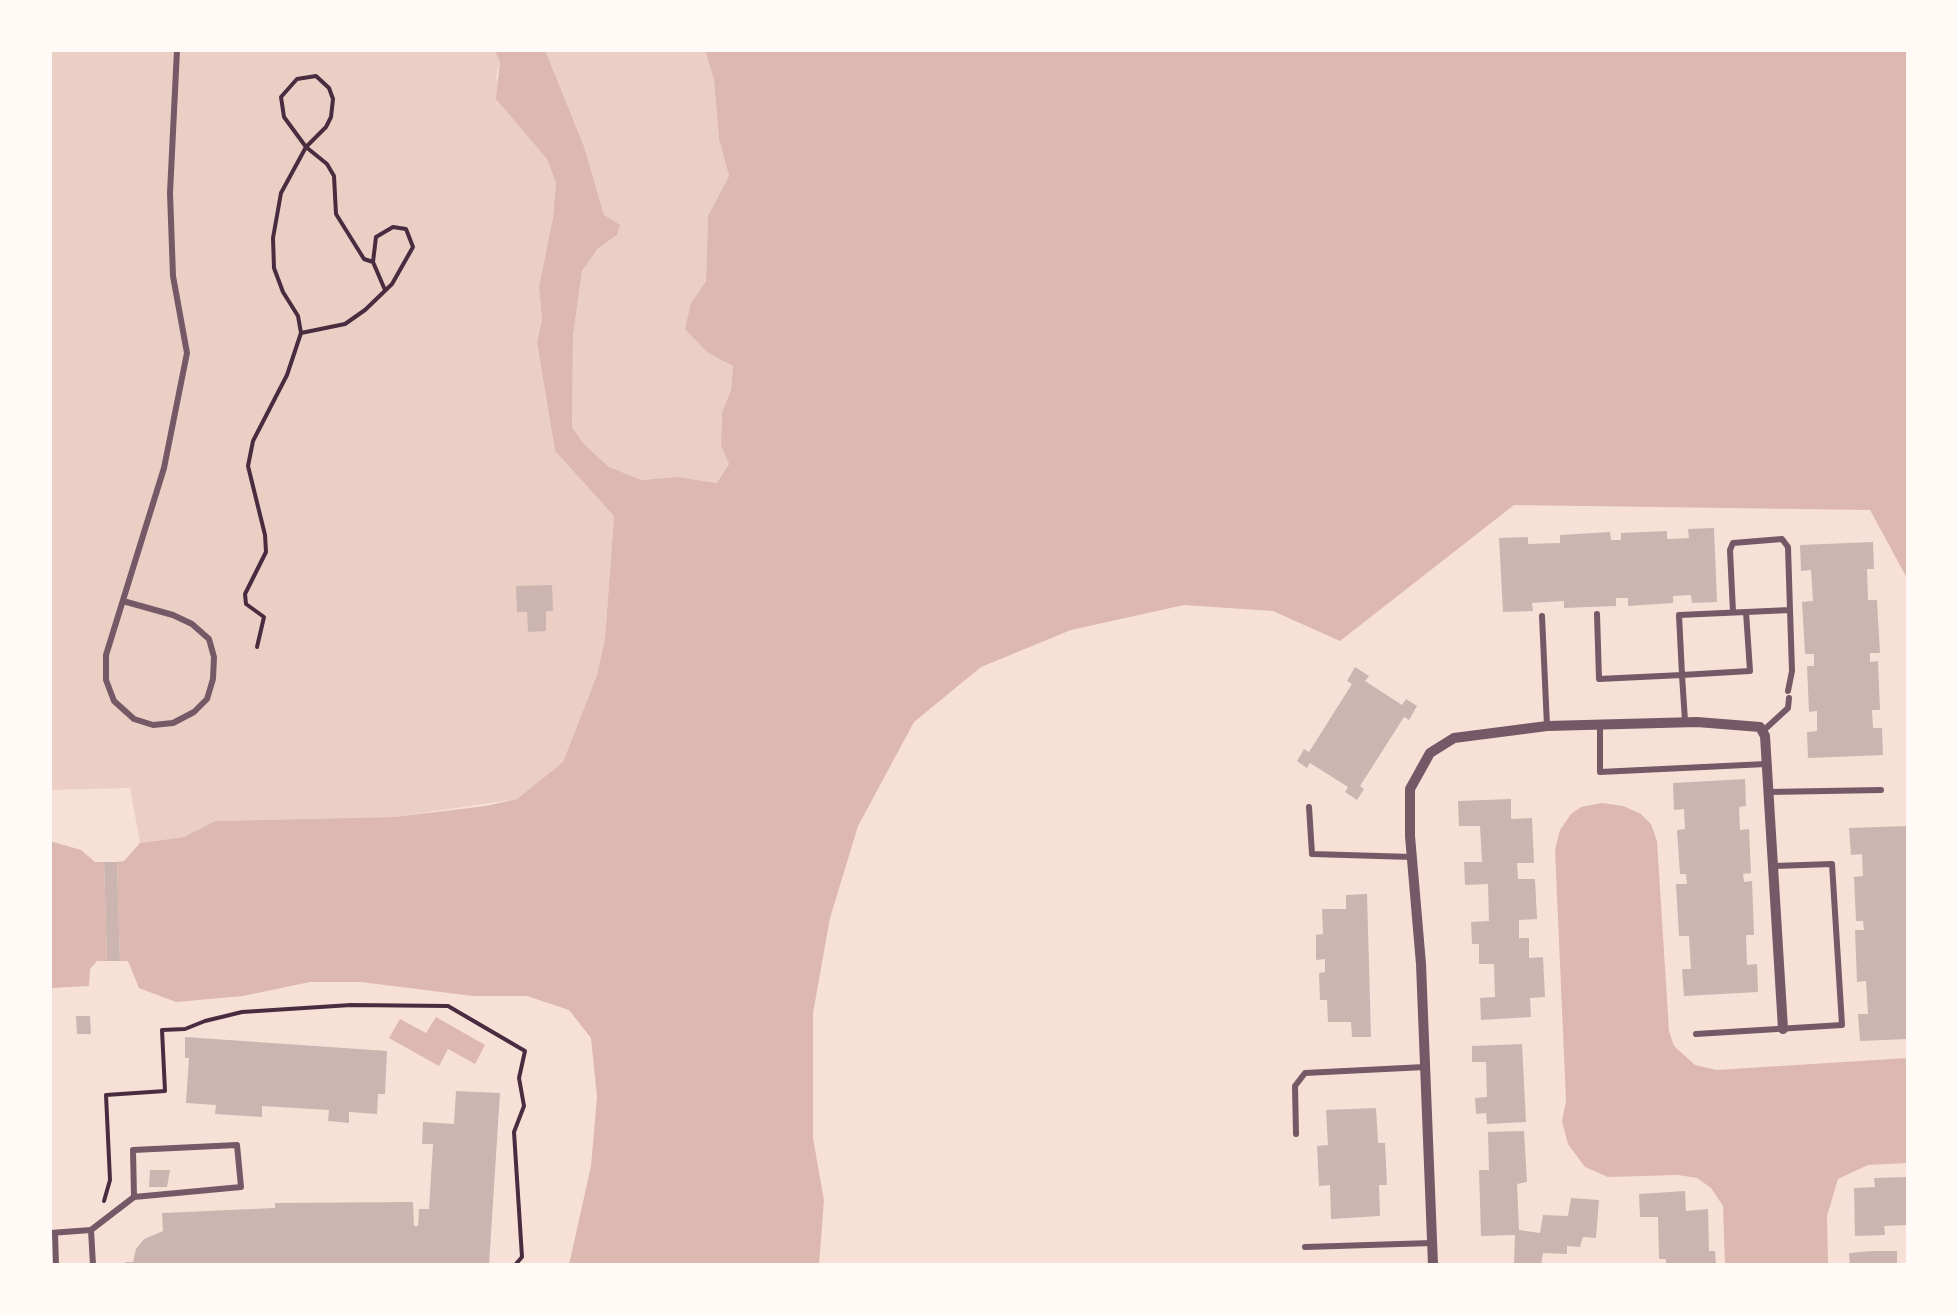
<!DOCTYPE html>
<html>
<head>
<meta charset="utf-8">
<style>
  body { margin:0 }
  #map { position:relative; width:1958px; height:1315px; overflow:hidden; background:#f7e1d7; font-family:Cabin,sans-serif }
  canvas { display:block }
  .frame { position:absolute; inset:0; border:52px solid #fffaf5; pointer-events:none }
</style>
</head>
<body>
<div id="map">
<canvas width="1958" height="1315"></canvas>
<div class="frame"></div>
</div>
<script>
const ctx = document.querySelector('canvas').getContext('2d');
ctx.lineJoin = 'round';
function fillPath(path, color) { ctx.fillStyle = color; ctx.fill(path, 'evenodd'); }
const toPath = rows => new Path2D(rows.map(r => 'M' + r).join(''));
function trace(path, color, width, dash) { ctx.strokeStyle = color; ctx.lineWidth = width; ctx.lineCap = dash ? 'butt' : 'round'; ctx.setLineDash(dash || []); ctx.stroke(path); }
fillPath(toPath([
  [50,50,494,50,500,61,496,77,508,113,547,159,556,183,553,217,539,287,542,319,537,342,555,451,614,516,605,639,597,675,563,762,517,799,394,817,215,821,184,837,140,843,130,788,50,790],
  [545,50,705,50,714,80,719,139,729,176,708,216,706,281,691,303,708,353,733,365,731,390,722,412,721,446,729,464,718,483,678,477,642,480,609,467,583,443,572,427,573,336,582,271,599,249,617,235,604,215,584,145]
]), '#ebcfc5');
fillPath(toPath([
  [494,50,545,50,584,146,604,215,620,225,617,235,598,249,582,271,573,336,572,427,583,443,609,467,642,480,678,477,717,483,729,464,721,446,722,412,731,390,733,366,708,353,685,329,691,303,706,281,708,216,729,176,719,139,714,80,705,50,1908,50,1908,580,1870,510,1514,505,1340,641,1273,611,1184,605,1071,630,981,667,914,722,858,826,830,918,813,1013,813,1138,824,1200,819,1265,569,1265,591,1166,597,1097,591,1038,569,1010,527,996,473,996,361,982,310,982,243,996,176,1002,139,988,128,961,120,961,117,862,124,861,140,843,184,837,215,821,394,817,486,806,517,799,563,762,597,675,605,639,614,516,555,451,537,342,542,319,539,287,553,217,556,183,547,159,496,99,500,61],
  [1602,803,1623,806,1641,814,1651,824,1657,841,1669,1031,1674,1046,1695,1065,1716,1070,1908,1058,1908,1163,1868,1165,1838,1179,1827,1216,1828,1265,1725,1265,1723,1206,1711,1188,1697,1178,1678,1175,1608,1177,1585,1167,1568,1144,1562,1121,1566,1101,1555,850,1560,830,1571,814,1581,807],
  [50,841,81,850,95,862,104,862,107,961,97,961,90,969,89,986,50,988],
  [436,1017,485,1045,475,1064,448,1049,439,1066,389,1038,400,1019,426,1033]
]), '#dcb8b0');
fillPath(toPath([
  [1714,528,1717,602,1692,603,1691,595,1673,596,1673,603,1628,606,1628,598,1616,598,1616,606,1564,608,1564,601,1532,603,1533,611,1503,612,1499,538,1528,537,1528,544,1560,543,1560,535,1610,532,1611,540,1621,540,1621,533,1667,531,1667,539,1689,538,1688,529],
  [1873,542,1874,569,1867,569,1868,600,1877,600,1880,653,1870,653,1870,662,1878,661,1880,710,1872,710,1873,728,1882,728,1883,755,1808,758,1807,732,1817,731,1817,711,1809,712,1807,666,1814,666,1814,654,1805,654,1802,602,1813,601,1811,570,1801,571,1800,545],
  [552,585,553,611,546,611,546,631,528,632,527,612,517,612,516,586],
  [1355,667,1369,676,1365,681,1402,705,1406,699,1417,706,1409,720,1404,717,1360,786,1364,789,1357,800,1345,792,1348,787,1310,763,1307,768,1297,761,1304,749,1309,752,1352,684,1347,681],
  [1745,779,1746,806,1739,807,1740,830,1749,829,1751,873,1743,874,1744,882,1752,881,1754,935,1746,935,1747,965,1757,964,1758,992,1684,996,1682,969,1691,969,1689,936,1679,936,1676,884,1687,884,1686,874,1680,874,1677,830,1685,829,1684,809,1674,810,1673,783],
  [1511,799,1511,819,1532,818,1534,863,1517,863,1518,879,1535,879,1537,919,1519,920,1519,938,1529,938,1529,958,1543,957,1545,997,1530,998,1531,1017,1481,1020,1480,998,1495,997,1494,964,1479,964,1479,944,1472,944,1471,922,1489,921,1488,884,1465,885,1464,862,1482,862,1480,826,1459,826,1458,801],
  [1908,826,1908,1039,1860,1041,1858,1014,1868,1014,1866,981,1857,982,1855,930,1864,930,1863,921,1856,921,1854,877,1863,876,1862,854,1851,855,1849,828],
  [104,862,117,862,120,961,107,961],
  [1367,894,1371,1037,1352,1037,1351,1022,1328,1022,1327,1000,1320,1000,1319,973,1325,972,1325,959,1316,960,1316,935,1323,934,1322,909,1346,909,1346,895],
  [76,1016,90,1016,91,1034,77,1034],
  [185,1037,387,1051,385,1094,378,1094,377,1114,349,1112,349,1123,328,1121,329,1110,262,1106,262,1117,215,1114,216,1105,186,1103,189,1058,185,1058],
  [1522,1044,1526,1122,1487,1124,1486,1113,1476,1114,1475,1098,1487,1097,1486,1062,1472,1062,1472,1046],
  [456,1091,500,1093,489,1265,125,1265,125,1262,133,1262,136,1249,144,1239,163,1231,162,1213,275,1208,275,1203,413,1202,414,1226,418,1226,419,1209,429,1209,433,1144,422,1144,423,1122,454,1124],
  [1376,1108,1378,1143,1385,1143,1387,1185,1379,1185,1380,1216,1331,1219,1330,1185,1319,1186,1317,1146,1328,1145,1326,1110],
  [1524,1131,1527,1182,1517,1184,1519,1230,1540,1233,1543,1215,1568,1216,1571,1198,1599,1200,1596,1238,1583,1237,1580,1247,1567,1246,1567,1254,1543,1253,1541,1265,1514,1265,1515,1235,1481,1236,1479,1170,1489,1170,1488,1132],
  [150,1170,170,1170,167,1187,149,1187],
  [1908,1177,1908,1225,1884,1226,1885,1235,1855,1236,1854,1188,1875,1187,1874,1178],
  [1685,1191,1686,1211,1708,1209,1709,1251,1715,1251,1716,1265,1666,1265,1666,1259,1659,1259,1658,1217,1640,1217,1639,1194],
  [1873,1251,1897,1251,1897,1265,1850,1265,1849,1253]
]), '#ccb4b1');
trace(toPath([
  [306,147,327,164,334,176,336,214,364,259,373,262,376,237,393,227,406,229,413,247,392,284,365,310,345,324,301,333,298,316,283,292,274,268,273,238,281,193,306,147,326,127,331,117,333,99,329,88,316,76,297,79,281,97,284,117,306,147],
  [373,262,385,290],
  [257,647,264,617,246,604,245,594,266,552,265,535,248,466,253,441,287,375,301,333],
  [104,1201,110,1180,106,1095,165,1091,162,1030,185,1029,205,1021,242,1012,351,1005,448,1006,525,1051,519,1078,524,1106,514,1132,522,1257,515,1265]
]), '#4a2c40', 4);
trace(toPath([
  [123,601,173,615,192,624,209,639,214,657,213,679,207,699,194,712,173,723,153,725,134,719,114,701,106,680,106,655,164,468,187,353,173,276,170,193,177,50],
  [1733,612,1730,550,1733,543,1782,539,1788,547,1790,610,1746,612],
  [1597,614,1599,679,1682,675,1679,615,1746,612,1750,671,1682,675,1685,721],
  [1542,616,1547,726],
  [1788,691,1792,671,1790,610],
  [1600,726,1600,772,1766,764],
  [1763,731,1788,708,1789,698],
  [1769,792,1881,790],
  [1309,807,1312,854,1412,857],
  [1696,1034,1842,1025,1832,864,1774,866],
  [1296,1134,1295,1086,1305,1073,1425,1067],
  [91,1230,134,1197,241,1187,237,1145,133,1150,134,1197],
  [91,1230,93,1265],
  [50,1233,91,1230],
  [55,1233,56,1265],
  [1305,1247,1432,1243]
]), '#755966', 6);
trace(toPath([
  [1433,1265,1421,964,1410,836,1410,789,1430,753,1454,738,1547,726,1697,722,1760,727,1765,736,1783,1029]
]), '#755966', 10);
</script>
</body>
</html>
